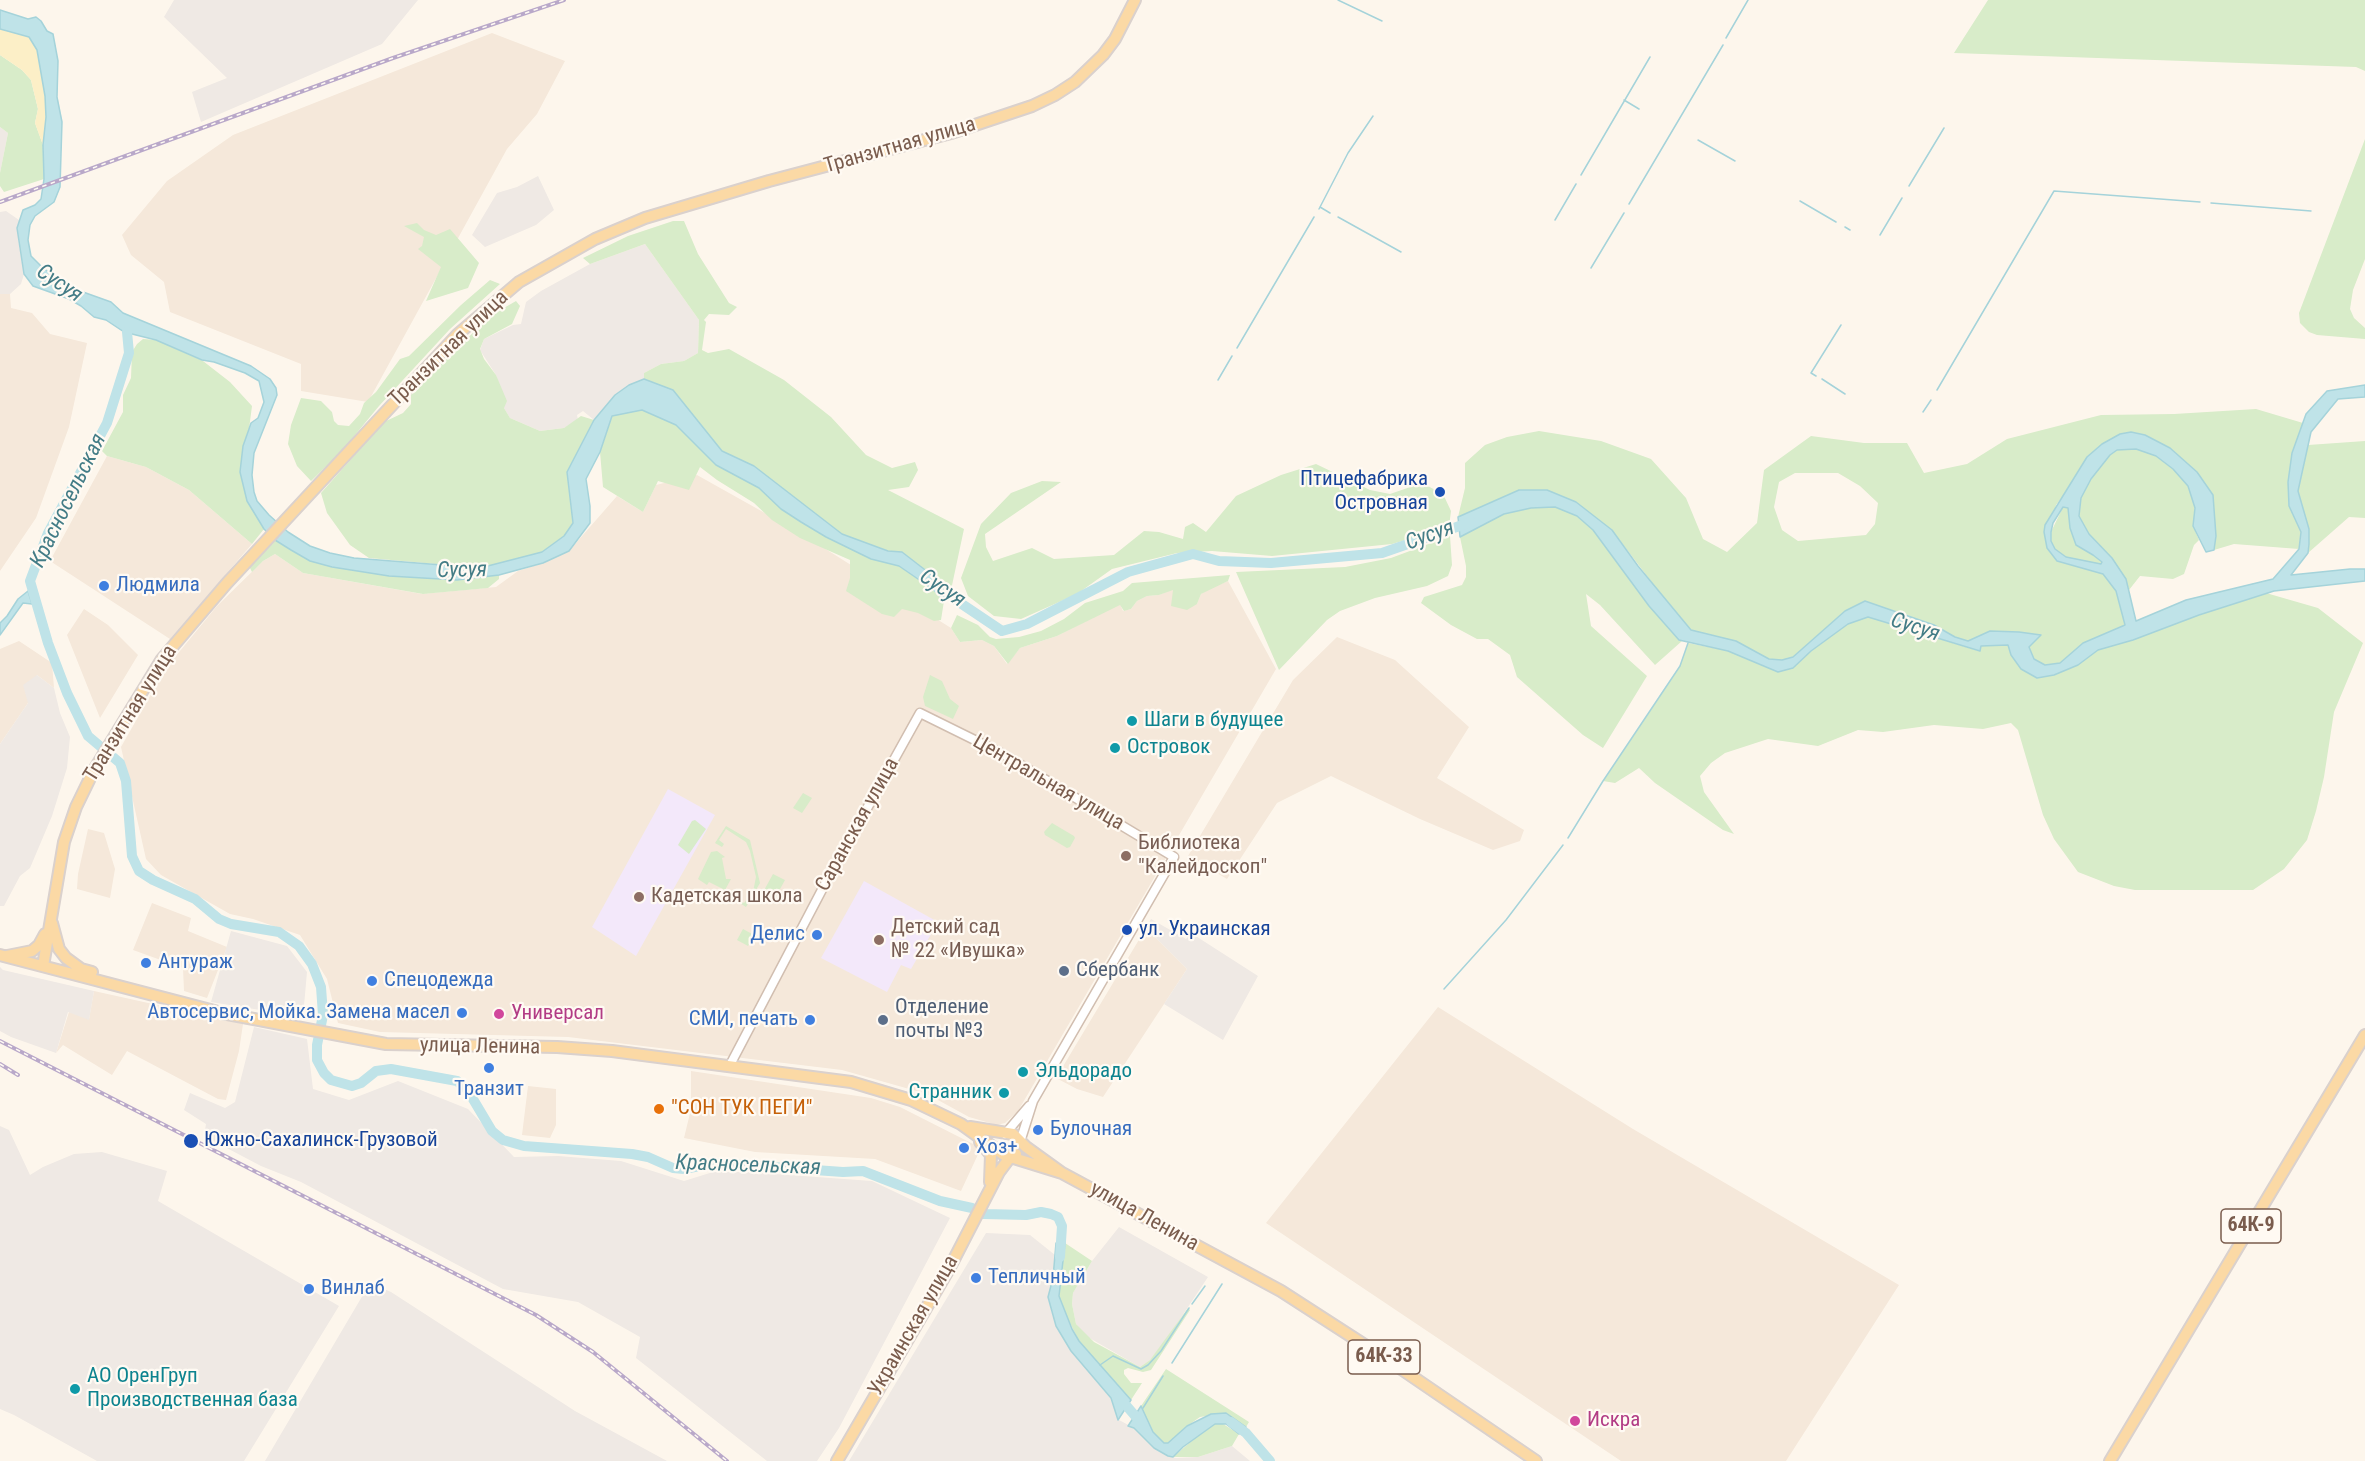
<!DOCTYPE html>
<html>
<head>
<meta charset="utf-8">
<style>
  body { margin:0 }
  canvas { display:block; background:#fdf6ec }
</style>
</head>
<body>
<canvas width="2365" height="1461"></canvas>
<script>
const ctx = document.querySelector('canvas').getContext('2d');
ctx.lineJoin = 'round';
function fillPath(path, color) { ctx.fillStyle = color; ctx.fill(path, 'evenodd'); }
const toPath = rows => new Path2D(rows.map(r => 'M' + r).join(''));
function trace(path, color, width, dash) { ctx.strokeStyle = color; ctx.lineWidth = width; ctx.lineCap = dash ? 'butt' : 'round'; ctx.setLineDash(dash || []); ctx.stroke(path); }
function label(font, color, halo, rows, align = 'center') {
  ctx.font = font + ' "Roboto Condensed",sans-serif'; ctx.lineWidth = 4.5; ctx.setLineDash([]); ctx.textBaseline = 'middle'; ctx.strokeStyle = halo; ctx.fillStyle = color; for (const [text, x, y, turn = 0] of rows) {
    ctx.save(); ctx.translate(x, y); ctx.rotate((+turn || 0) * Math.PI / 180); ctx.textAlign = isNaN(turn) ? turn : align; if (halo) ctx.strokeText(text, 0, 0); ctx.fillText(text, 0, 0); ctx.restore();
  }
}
fillPath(toPath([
  [492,33,565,61,537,114,507,149,368,402,301,391,301,364,170,312,164,282,131,255,122,235,167,181,233,135],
  [0,294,10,294,11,308,32,313,50,334,87,343,69,427,36,518,0,571],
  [107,456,146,467,189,490,252,544,170,639,50,561],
  [697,475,797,531,951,628,960,642,982,640,994,646,1007,664,1020,648,1057,636,1120,604,1123,611,1131,609,1137,601,1147,596,1159,595,1173,589,1197,604,1201,594,1206,590,1228,581,1276,669,1018,1111,1005,1123,997,1125,969,1117,927,1094,842,1070,568,1037,380,1032,338,1023,327,979,300,935,253,919,230,914,161,875,146,859,121,747,166,668,217,606,263,561,275,554,303,573,422,594,496,587,518,571,543,563,569,551,617,496,643,512,656,485],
  [84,609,108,625,138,655,100,718,67,635],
  [1337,637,1395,660,1469,727,1437,778,1524,830,1520,841,1493,850,1420,819,1331,776,1277,803,1227,879,1188,856,1293,680],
  [19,641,52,663,54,688,37,675,28,703,0,744,0,649],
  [88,829,104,833,115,869,110,898,77,889,78,874],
  [152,903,191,918,188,931,227,947,207,998,184,991,183,968,133,950],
  [1146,928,1187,969,1103,1097,1077,1089,1056,1078],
  [94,991,243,1024,239,1051,226,1100,218,1099,127,1051,112,1075,63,1045,56,1053,69,1012,89,1019],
  [1438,1007,1633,1129,1899,1285,1786,1461,1621,1461,1266,1223],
  [691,1071,871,1098,900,1107,981,1148,961,1191,875,1159,755,1152,684,1138,691,1109],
  [528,1086,556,1089,556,1125,550,1138,522,1135]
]), '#f5e8da');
fillPath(toPath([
  [174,0,418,0,382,44,201,122,192,92,227,78,164,17],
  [0,127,8,133,0,173],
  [538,176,554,210,536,225,485,247,472,235,497,193,517,187],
  [6,211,19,220,18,239,24,274,21,284,10,294,0,294,0,212],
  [645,244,699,320,698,353,684,361,661,364,644,373,644,379,629,385,615,395,594,420,583,411,577,415,578,420,564,428,540,431,510,418,504,408,496,375,480,350,484,339,513,325,521,324,526,302,541,291,590,264],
  [37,675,54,688,60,713,70,737,67,768,52,816,30,868,20,876,4,906,0,906,0,744,28,703,23,685],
  [1151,919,1186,939,1191,933,1258,976,1223,1040,1164,1004,1187,969,1146,928],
  [231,931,287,946,307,972,303,1017,211,1002],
  [0,967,3,970,94,991,89,1020,68,1012,56,1053,11,1037,0,1031],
  [254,1027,307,1039,313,1089,349,1100,398,1081,468,1109,514,1157,558,1156,621,1161,684,1181,713,1172,747,1172,872,1181,950,1218,839,1428,817,1461,767,1461,636,1358,640,1337,578,1302,503,1289,301,1182,261,1166,204,1136,206,1124,184,1110,190,1093,225,1108,235,1102],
  [0,1126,9,1130,30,1175,43,1167,74,1154,102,1152,167,1171,158,1201,339,1306,244,1461,97,1461,14,1415,0,1409],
  [1119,1227,1208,1277,1164,1343,1150,1360,1140,1367,1086,1336,1076,1324,1072,1304,1073,1293,1092,1261],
  [986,1233,1030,1235,1055,1255,1053,1278,1048,1297,1053,1317,1071,1351,1111,1398,1119,1420,1134,1428,1154,1448,1168,1456,1176,1458,1198,1457,1232,1446,1250,1461,849,1461],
  [370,1283,391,1292,575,1411,667,1461,265,1461]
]), '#efe9e4');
fillPath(toPath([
  [668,789,715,815,636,956,592,927],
  [864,881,938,922,911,969,901,965,887,992,821,958]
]), '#f3e8fa');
fillPath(toPath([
  [1988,0,2365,0,2365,71,2356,67,1954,53],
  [0,55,22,70,31,80,38,109,35,123,43,145,44,179,4,192,0,186,0,173,8,133,0,127],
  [2365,139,2365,259,2353,290,2350,309,2354,318,2365,328,2365,339,2317,335,2309,332,2300,323,2299,313],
  [673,221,684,221,698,254,729,303,737,307,729,315,709,314,704,320,706,322,702,350,708,353,729,349,784,380,831,417,866,455,892,468,915,462,918,470,909,487,888,490,964,529,951,590,902,552,888,552,842,534,754,466,722,451,673,390,644,379,644,373,661,364,684,361,698,353,699,320,645,244,590,264,583,258,628,236],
  [417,223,424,230,436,235,450,229,479,263,468,288,426,301,441,267,418,249,422,246,424,237,404,226],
  [490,280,500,284,450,329,379,406,341,452,311,481,297,466,288,444,291,425,301,398,321,401,332,412,334,421,338,425,349,426,360,414,364,403,376,392,400,359,409,356,461,305],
  [516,301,520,306,512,324,484,339,480,349,484,359,496,375,507,401,504,408,510,418,540,431,564,428,581,416,594,420,567,472,573,523,564,536,542,552,480,568,369,558,350,545,327,513,321,493,384,422,403,413,411,404,411,395,465,340,497,312],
  [143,339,156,340,203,361,230,382,252,406,249,429,243,446,247,501,264,529,252,544,189,490,146,467,107,456,102,451,123,412,123,395,131,378,132,352,137,344],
  [2256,409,2303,423,2292,453,2289,506,2301,532,2299,549,2234,544,2214,550,2216,536,2197,472,2170,448,2131,432,2120,434,2102,444,2056,505,2047,548,2081,568,2103,574,2116,591,2125,625,2083,643,2060,663,2045,665,2034,660,2029,647,2040,635,1990,631,1968,641,1955,637,1934,625,1865,601,1845,611,1793,657,1782,660,1769,659,1736,641,1691,630,1685,626,1612,530,1576,502,1458,517,1465,488,1465,463,1485,445,1507,437,1539,431,1601,441,1651,459,1686,498,1703,539,1727,552,1757,523,1764,470,1811,436,1864,443,1907,443,1924,473,1967,464,2007,439,2101,415,2174,414],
  [1795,473,1838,473,1860,486,1878,503,1875,524,1866,535,1798,541,1782,530,1774,507,1779,482],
  [642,410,676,425,716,465,759,488,781,509,826,537,871,559,899,566,934,590,944,601,941,620,934,621,918,613,902,609,894,617,882,614,846,591,850,578,850,560,800,538,772,520,754,503,717,480,700,467,689,490,658,481,643,512,603,487,600,452,612,416],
  [2365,441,2365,518,2349,517,2308,553,2309,529,2298,491,2308,445],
  [2136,449,2156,456,2173,469,2188,486,2195,508,2193,526,2199,540,2194,545,2184,574,2173,579,2140,576,2129,590,2126,579,2112,558,2089,534,2079,516,2081,498,2091,479,2110,455,2117,450],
  [1316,464,1370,490,1390,494,1422,483,1443,494,1451,511,1449,527,1392,544,1272,556,1212,551,1177,553,1112,569,1077,594,1021,619,994,616,968,596,961,578,981,524,1011,493,1042,481,1061,482,985,534,986,547,993,561,1032,548,1054,559,1114,555,1144,531,1159,532,1183,539,1185,527,1193,523,1206,532,1236,496,1281,475],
  [1555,507,1577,516,1593,530,1649,606,1682,641,1655,665,1600,605,1586,594,1591,626,1647,676,1603,748,1583,735,1517,677,1510,655,1488,639,1477,639,1451,625,1421,603,1424,597,1462,585,1466,577,1466,566,1460,537,1504,514,1531,508],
  [2063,507,2068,508,2070,528,2076,545,2093,555,2102,562,2101,564,2066,557,2055,549,2051,541,2051,532],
  [1450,536,1452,565,1448,576,1427,586,1375,598,1340,611,1327,620,1279,670,1236,572,1345,567,1391,558],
  [275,540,310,561,332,567,389,576,457,580,499,575,499,579,488,588,423,594,303,573,275,554,263,561,252,572,249,566],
  [1230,575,1228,581,1201,594,1197,604,1187,610,1171,606,1173,590,1159,595,1147,596,1137,601,1131,609,1124,611,1120,605,1057,636,1020,648,1008,664,994,646,982,640,960,642,951,628,957,615,978,625,990,637,996,639,1019,637,1041,631,1064,619,1085,603,1123,591,1132,583],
  [2266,593,2318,608,2363,643,2334,712,2324,777,2316,811,2307,840,2284,869,2253,890,2135,890,2114,886,2078,872,2054,839,2043,815,2018,730,2011,723,1983,729,1934,725,1883,732,1858,730,1818,746,1768,739,1725,753,1711,763,1700,776,1704,792,1734,834,1723,830,1655,783,1639,768,1615,783,1603,781,1680,666,1688,643,1728,651,1778,672,1793,668,1811,651,1848,624,1868,617,1979,651,1981,646,2008,645,2011,655,2054,675,2078,665,2098,650,2133,640,2199,615],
  [930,675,942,681,950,699,959,706,953,719,925,706,923,697],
  [803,793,812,798,802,813,793,808],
  [695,820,706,829,689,854,678,845,692,821],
  [1052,823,1074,836,1075,838,1070,847,1067,848,1045,835,1044,832],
  [726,826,750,840,760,883,746,907,729,896,733,890,736,892,733,897,744,903,753,892,756,877,750,851,746,842,726,829,719,840,724,844,722,847,715,843],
  [717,851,725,857,722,858,726,879,731,879,725,890,709,882,707,885,698,879,711,852],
  [773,874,785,880,774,900,762,894],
  [743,929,754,935,748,946,737,940],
  [1065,1243,1092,1261,1073,1293,1072,1304,1076,1324,1094,1342,1140,1367,1150,1360,1188,1308,1190,1310,1151,1370,1143,1372,1128,1368,1124,1370,1124,1374,1131,1383,1142,1383,1131,1400,1079,1341,1060,1303,1059,1296],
  [1166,1369,1249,1422,1246,1427,1226,1413,1200,1417,1187,1426,1168,1443,1164,1443,1153,1432,1141,1406],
  [1220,1422,1239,1434,1232,1446,1198,1457,1173,1457,1208,1427]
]), '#d8ecc9');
fillPath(toPath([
  [0,29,30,37,37,50,45,96,46,117,43,145,35,123,38,109,31,80,22,70,0,55]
]), '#fcefc7');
const water = toPath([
  [0,10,28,19,36,17,41,21,47,31,53,34,58,61,57,97,62,122,60,187,54,202,35,216,30,225,28,240,31,256,44,269,83,292,111,302,123,313,251,366,270,379,276,388,277,395,254,453,252,475,254,492,257,501,269,515,288,532,310,546,330,553,354,558,480,568,542,552,564,536,573,523,567,472,594,420,615,395,629,385,644,379,673,390,722,451,754,466,842,534,888,551,902,552,951,590,944,601,934,590,899,566,871,559,826,537,801,522,781,509,759,488,716,465,676,425,642,410,612,416,600,452,586,479,590,506,590,523,569,551,543,563,499,575,457,580,389,576,332,567,310,561,291,550,275,540,264,529,247,501,240,472,243,446,249,429,251,423,258,418,264,402,259,381,245,373,214,362,202,360,156,340,124,332,106,320,94,317,81,306,69,299,33,286,24,274,17,228,23,210,35,205,41,199,44,179,43,145,46,117,45,96,37,50,29,37,0,29,0,10],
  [2365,385,2365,397,2338,399,2311,432,2298,491,2309,529,2309,544,2308,553,2291,575,2350,569,2365,569,2365,581,2274,591,2199,615,2133,640,2098,650,2078,665,2054,675,2037,678,2021,669,2011,655,2008,645,1981,646,1980,651,1868,617,1848,624,1811,651,1793,668,1778,672,1728,651,1679,640,1649,606,1593,530,1577,516,1555,507,1531,508,1504,514,1460,537,1458,517,1519,490,1547,490,1576,502,1612,530,1638,566,1691,630,1736,641,1769,659,1782,660,1793,657,1845,611,1865,601,1934,625,1955,637,1968,641,1990,631,2019,632,2041,635,2029,647,2034,659,2045,665,2060,663,2083,643,2125,625,2116,591,2103,574,2057,561,2047,548,2044,532,2045,525,2087,457,2102,444,2120,434,2131,432,2145,435,2170,448,2197,472,2213,495,2216,536,2214,550,2206,552,2193,526,2195,508,2188,486,2173,469,2156,456,2136,449,2117,450,2110,455,2091,479,2081,498,2079,516,2089,534,2112,558,2126,579,2136,621,2186,600,2273,579,2299,549,2301,532,2289,506,2288,482,2292,453,2306,414,2327,391,2365,385],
  [2063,507,2068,508,2070,528,2076,545,2093,555,2102,562,2101,564,2066,557,2055,549,2051,541,2051,532,2053,523,2063,507],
  [28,591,32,604,23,603,0,635,0,623,7,616,18,599,28,591],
  [1056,1243,1065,1243,1059,1296,1072,1329,1079,1341,1131,1400,1118,1420,1111,1398,1071,1351,1056,1326,1048,1297,1053,1278,1056,1243],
  [1141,1406,1153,1432,1164,1443,1168,1443,1187,1426,1211,1414,1226,1413,1246,1427,1239,1434,1226,1424,1215,1424,1183,1447,1173,1457,1168,1456,1154,1448,1134,1428,1128,1426,1141,1406]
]);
fillPath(water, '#bfe3e8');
trace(water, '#a5d3da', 1.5);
trace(toPath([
  [1338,0,1382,21],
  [1726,38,1748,0],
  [1624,100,1639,109],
  [1698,140,1735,161],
  [1581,175,1650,57],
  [1909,186,1944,128],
  [1800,201,1836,222],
  [2211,203,2311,211],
  [1629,204,1723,45],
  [1320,207,1330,213],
  [1319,209,1348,153,1373,116],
  [1338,217,1401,252],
  [1555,220,1576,184],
  [1845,227,1850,230],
  [1880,235,1902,198],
  [1591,268,1624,213],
  [1237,348,1314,217],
  [1816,376,1811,373,1841,325],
  [1822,379,1845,394],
  [1218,380,1232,356],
  [1937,390,2054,191,2200,202],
  [1923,412,1931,400],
  [1568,838,1603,781,1680,666,1688,643],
  [1444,989,1506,920,1563,845],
  [1192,1304,1205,1286],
  [1172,1363,1222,1284],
  [1100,1365,1113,1356,1141,1369,1148,1365,1161,1351,1189,1308],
  [1143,1408,1163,1376]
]), '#a5d3da', 1.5);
trace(toPath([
  [127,332,129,353,107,423,48,533,30,581,48,643,67,693,88,736,120,763,126,781,132,856,139,871,153,880,195,899,219,919,231,924,279,932,299,946,312,964,321,987,323,1015,317,1045,317,1060,324,1073,331,1080,352,1086,361,1083,376,1071,391,1069,457,1081,467,1089,492,1131,503,1140,524,1146,632,1154,648,1157,673,1168,684,1169,716,1163,843,1172,863,1171,940,1201,972,1208,984,1214,1026,1215,1041,1212,1051,1214,1058,1217,1062,1226,1060,1257],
  [938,588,1002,631,1027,624,1128,572,1193,554,1219,561,1271,563,1382,553,1471,522],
  [1118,1396,1143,1425],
  [1231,1422,1246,1433,1270,1461]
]), '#bfe3e8', 10);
const minor = toPath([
  [730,1065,825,884,920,713,1001,753,1174,857,1033,1101,1020,1142],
  [1005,1134,1029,1106]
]);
const major = toPath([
  [52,923,59,949,66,958,81,969,92,972],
  [0,955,222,1013,386,1044,557,1047,612,1051,851,1082,911,1100,961,1124,1004,1155,1062,1173],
  [7,956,32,951,39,945,45,934],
  [43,966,64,842,76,807,94,770,162,659,227,583,458,334,519,282,595,239,645,218,769,181,951,133,1032,106,1055,95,1075,82,1103,55,1115,39,1135,0],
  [970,1127,1013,1134,1026,1147,1062,1173,1281,1291,1394,1364,1536,1461],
  [980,1142,991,1155,990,1182],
  [837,1461,949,1269,999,1172,1011,1156,1016,1154],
  [2110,1461,2365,1035]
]);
trace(minor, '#d1beb0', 11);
trace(major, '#dad1cd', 14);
trace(minor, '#fff', 8);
trace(major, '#fbd9a5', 10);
const rail = toPath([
  [0,202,393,58,564,0],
  [0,1041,536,1315,593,1352,727,1461],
  [0,1064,18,1075]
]);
trace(rail, '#b9a8c9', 4);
trace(rail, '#fffaf3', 1.5, [4.5]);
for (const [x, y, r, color] of [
  [1440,492,6,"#1a4fb4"],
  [104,586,6,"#3f7fe0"],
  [1132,721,6,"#0f9aa8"],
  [1115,748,6,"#0f9aa8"],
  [1126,856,6,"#8d6e63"],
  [639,897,6,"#8d6e63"],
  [1127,930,6,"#1a4fb4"],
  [817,935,6,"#3f7fe0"],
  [879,940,6,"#8d6e63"],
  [146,963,6,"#3f7fe0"],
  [1064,971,6,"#5c6f8a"],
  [372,981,6,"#3f7fe0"],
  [462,1013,6,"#3f7fe0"],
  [499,1014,6,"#d1479c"],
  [810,1020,6,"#3f7fe0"],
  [883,1020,6,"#5c6f8a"],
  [489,1068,6,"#3f7fe0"],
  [1023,1072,6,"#0f9aa8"],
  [1004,1093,6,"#0f9aa8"],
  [659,1109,6,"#e8710a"],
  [1038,1130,6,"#3f7fe0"],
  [191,1141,8,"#1a4fb4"],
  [964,1148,6,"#3f7fe0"],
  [976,1278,6,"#3f7fe0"],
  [309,1289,6,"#3f7fe0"],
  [75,1389,6,"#0f9aa8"],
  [1575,1421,6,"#d1479c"]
]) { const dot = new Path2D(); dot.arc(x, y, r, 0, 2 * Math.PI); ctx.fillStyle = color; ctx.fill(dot); trace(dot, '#fffaf3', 2); }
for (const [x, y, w] of [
  [2251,1226,60],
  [1384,1357,72]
]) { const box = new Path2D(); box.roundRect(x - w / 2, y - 17, w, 34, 4.5); ctx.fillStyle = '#fffaf3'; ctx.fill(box); trace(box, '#7a5c4d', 1.5); }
label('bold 20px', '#7a5c4d', null, [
  ["64К-9",2251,1226],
  ["64К-33",1384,1357]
]);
label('21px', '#7a5c4d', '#fffaf3', [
  ["Транзитная улица",900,146,-16],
  ["Транзитная улица",449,349,-44],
  ["Транзитная улица",131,714,-58],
  ["Центральная улица",1048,783,30],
  ["Саранская улица",858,825,-61],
  ["улица Ленина",480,1047,1],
  ["улица Ленина",1144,1217,29],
  ["Украинская улица",914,1326,-60]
]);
label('21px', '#164399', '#fffaf3', [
  ["Птицефабрика",1428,480,"right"],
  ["Островная",1428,504,"right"],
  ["ул. Украинская",1139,930],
  ["Южно-Сахалинск-Грузовой",204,1141]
], 'left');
label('21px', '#366cbe', '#fffaf3', [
  ["Людмила",116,586],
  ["Делис",805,935,"right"],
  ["Антураж",158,963],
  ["Спецодежда",384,981],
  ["Автосервис, Мойка. Замена масел",450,1013,"right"],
  ["СМИ, печать",798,1020,"right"],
  ["Транзит",489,1090,"center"],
  ["Булочная",1050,1130],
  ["Хоз+",976,1148],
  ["Тепличный",988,1278],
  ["Винлаб",321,1289]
], 'left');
label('21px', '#0d838f', '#fffaf3', [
  ["Шаги в будущее",1144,721],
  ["Островок",1127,748],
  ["Эльдорадо",1035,1072],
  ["Странник",992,1093,"right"],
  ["АО ОренГруп",87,1377],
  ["Производственная база",87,1401]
], 'left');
label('21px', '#785e54', '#fffaf3', [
  ["Библиотека",1138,844],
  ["\"Калейдоскоп\"",1138,868],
  ["Кадетская школа",651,897],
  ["Детский сад",891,928],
  ["№ 22 «Ивушка»",891,952]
], 'left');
label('21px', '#4e5e75', '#fffaf3', [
  ["Сбербанк",1076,971],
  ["Отделение",895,1008],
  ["почты №3",895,1032]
], 'left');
label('21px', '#b23c85', '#fffaf3', [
  ["Универсал",511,1014],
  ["Искра",1587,1421]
], 'left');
label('21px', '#c56008', '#fffaf3', [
  ["\"СОН ТУК ПЕГИ\"",671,1109]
], 'left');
label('italic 22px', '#437c86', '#fffaf3', [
  ["Сусуя",59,284,34],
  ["Красносельская",69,501,-64],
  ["Сусуя",1430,536,-20],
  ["Сусуя",462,571,-1],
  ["Сусуя",942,589,34],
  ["Сусуя",1915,628,18],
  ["Красносельская",748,1166,2]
]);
</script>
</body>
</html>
